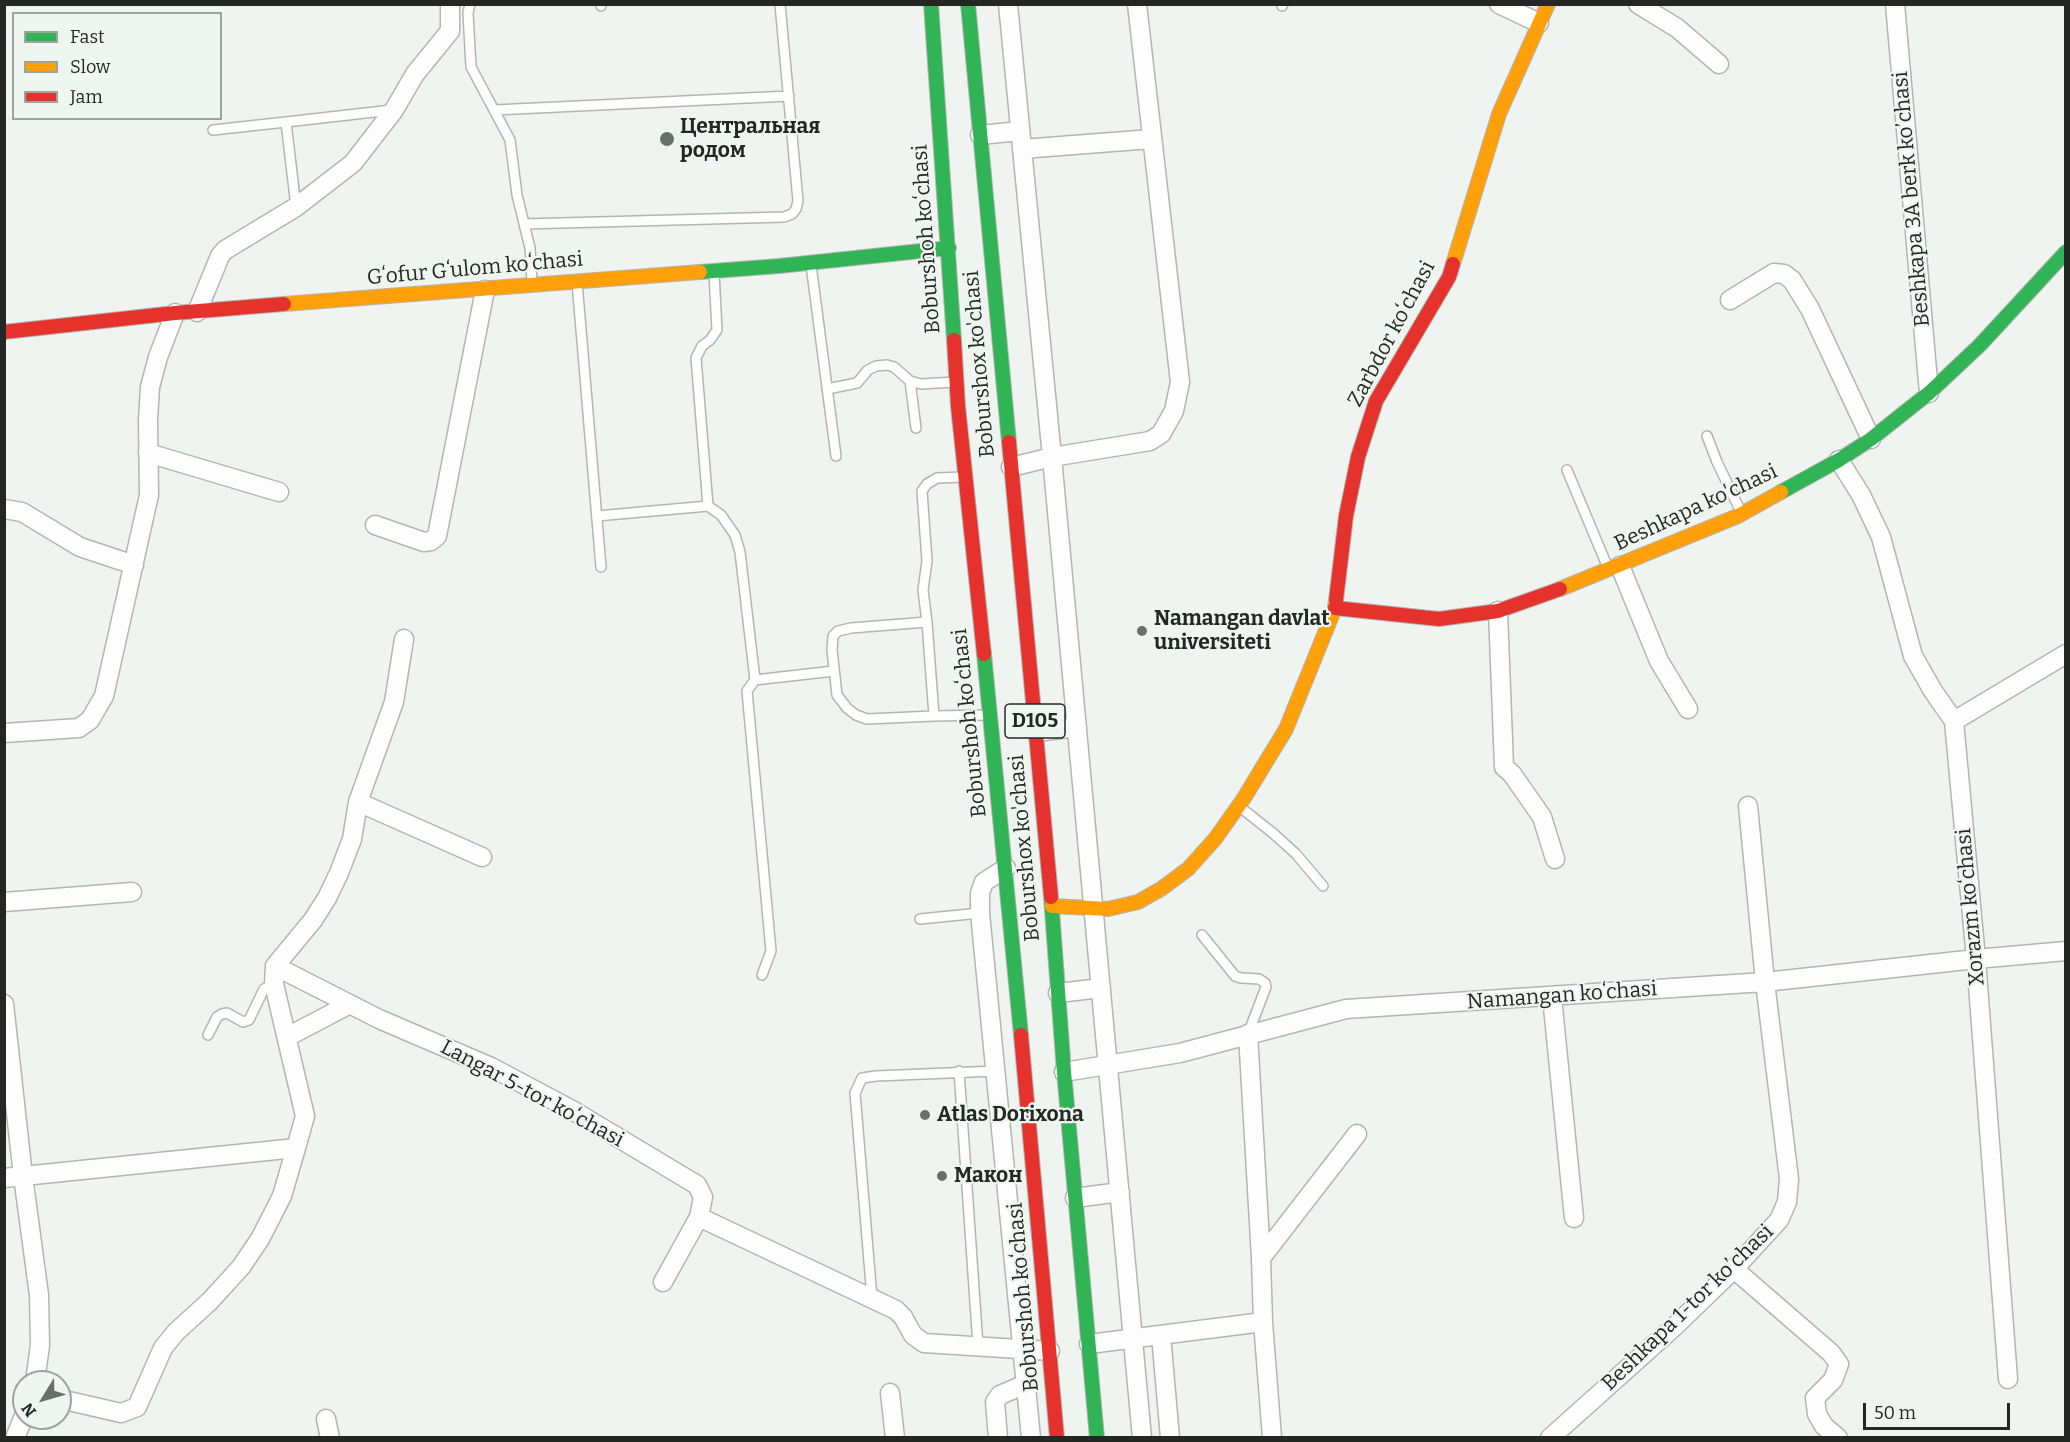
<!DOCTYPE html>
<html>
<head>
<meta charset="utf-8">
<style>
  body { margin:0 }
  #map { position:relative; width:2070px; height:1442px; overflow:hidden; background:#f0f4f0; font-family:Bitter,serif }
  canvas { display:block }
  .frame { position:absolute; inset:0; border:6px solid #242724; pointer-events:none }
  .legend { position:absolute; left:12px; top:12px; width:210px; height:108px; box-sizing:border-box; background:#eef6ef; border:2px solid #9da39e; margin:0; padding:8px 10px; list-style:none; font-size:18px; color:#242724 }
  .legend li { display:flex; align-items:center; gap:12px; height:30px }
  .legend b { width:30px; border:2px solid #9da39e }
  .north { position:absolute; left:12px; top:1370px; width:60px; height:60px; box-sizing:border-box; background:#eef6ef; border:2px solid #9da39e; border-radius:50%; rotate:233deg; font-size:16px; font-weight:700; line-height:24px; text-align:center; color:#242724 }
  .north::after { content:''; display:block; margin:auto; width:21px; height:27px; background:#6b6f6b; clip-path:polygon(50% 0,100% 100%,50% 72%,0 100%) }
  .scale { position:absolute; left:1863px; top:1403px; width:147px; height:27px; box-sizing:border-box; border:3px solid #242724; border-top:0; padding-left:8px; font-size:18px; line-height:21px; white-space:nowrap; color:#242724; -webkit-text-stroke:4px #eef6ef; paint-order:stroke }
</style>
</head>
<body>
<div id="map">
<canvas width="2070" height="1442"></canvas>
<div class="frame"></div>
<ul class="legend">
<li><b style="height:8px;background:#30b455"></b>Fast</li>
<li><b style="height:8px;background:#ff9f0a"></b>Slow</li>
<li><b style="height:8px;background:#e5322d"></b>Jam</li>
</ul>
<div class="north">N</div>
<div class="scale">50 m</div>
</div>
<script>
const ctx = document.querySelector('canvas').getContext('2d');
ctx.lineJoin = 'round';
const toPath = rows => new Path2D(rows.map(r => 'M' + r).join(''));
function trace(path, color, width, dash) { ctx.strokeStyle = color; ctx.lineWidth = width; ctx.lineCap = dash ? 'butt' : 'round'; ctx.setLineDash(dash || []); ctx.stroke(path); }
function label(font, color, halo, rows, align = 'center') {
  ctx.font = font + ' Bitter,serif'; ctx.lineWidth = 4.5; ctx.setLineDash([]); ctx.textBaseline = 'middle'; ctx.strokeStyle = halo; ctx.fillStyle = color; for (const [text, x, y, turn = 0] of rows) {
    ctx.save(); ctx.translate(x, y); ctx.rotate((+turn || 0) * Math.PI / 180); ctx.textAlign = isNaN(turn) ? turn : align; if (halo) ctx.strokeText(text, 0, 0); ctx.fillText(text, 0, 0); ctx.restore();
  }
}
const lane = toPath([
  [470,4,468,13,471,67,510,140,517,195,530,248,532,283],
  [601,4,601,6],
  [1282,6,1283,4],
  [494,110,789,96],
  [213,130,286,122],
  [296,207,286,122,392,110],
  [524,224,784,217,792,214,796,209,798,201,780,4],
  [811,265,836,456],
  [577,282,601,567],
  [910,381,916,428],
  [827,389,857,383,868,370,876,366,887,365,894,367,910,381,921,384,955,382],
  [1707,436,1717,462,1741,512],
  [1567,470,1608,568],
  [708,506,721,515,735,535,740,552,755,680],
  [597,516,708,506,696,358,702,346,710,340,717,330,714,273],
  [927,622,923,590,927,561,922,491,927,484,937,478,963,477],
  [934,716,927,622,851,628,838,631,833,636,832,650,837,695,847,708,856,715,867,719,934,716,986,715],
  [1240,807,1274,834,1296,854,1323,886],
  [920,919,980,913],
  [1202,935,1235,976,1241,978,1259,979,1265,983,1266,987,1248,1034],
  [762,975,771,951,747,691,755,680,834,671],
  [208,1035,217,1017,222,1014,227,1013,243,1022,249,1020,264,989,274,984],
  [959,1071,978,1346],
  [872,1298,855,1093,862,1078,876,1076,996,1071]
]);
const street = toPath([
  [1008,4,1052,457,1142,1438],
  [1499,4,1539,23],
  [1638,4,1677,28,1719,64],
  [1895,4,1929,393],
  [980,135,1020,131],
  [1022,149,1151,139],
  [1730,300,1774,273,1784,274,1792,280,1810,309,1871,439],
  [197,312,220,256,225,250,296,207,353,163,394,110,415,74,450,31,450,4],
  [148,453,279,492],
  [1839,460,1861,495,1881,537,1913,656,1933,691,1954,721,1976,959,2008,1379],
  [1011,467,1052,457,1150,441,1161,434,1174,411,1180,382,1137,4],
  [4,509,22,512,80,547,134,565],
  [375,525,424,542,431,541,437,536,485,290],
  [1620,566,1659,661,1688,709],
  [1498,611,1504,767,1512,774,1542,817,1555,859],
  [1954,721,2066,654],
  [1036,732,1077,727],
  [4,733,79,728,90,720,104,696,149,495,148,420,150,387,158,357,175,313],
  [358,802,482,857],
  [1006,868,984,882,980,893,980,913,1031,1438],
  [4,902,132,892],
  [275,966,379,1019,491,1067,572,1110,697,1185,703,1197,699,1217,896,1310,903,1317,913,1335,924,1343,1050,1351],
  [275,966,313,920,327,898,339,873,352,839,358,802,394,702,404,639],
  [1058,993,1101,988],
  [1552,997,1574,1218],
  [4,1004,23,1176,39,1295,40,1345,35,1382],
  [1248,1034,1261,1258,1263,1322,1272,1438],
  [287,1037,350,1004],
  [1064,1072,1180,1053,1346,1009,1765,982,1976,959,2066,951],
  [4,1178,296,1148,305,1116,274,984,275,966],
  [1075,1198,1120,1192],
  [1261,1258,1357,1134],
  [1734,1269,1831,1353,1839,1364,1833,1380,1815,1398,1817,1414,1824,1426,1838,1438],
  [663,1282,699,1217],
  [1161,1335,1170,1438],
  [1089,1344,1263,1322],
  [890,1393,895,1438],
  [60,1399,121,1413,137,1407,163,1348,176,1332,210,1301,241,1267,260,1239,282,1196,296,1148],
  [326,1419,330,1438],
  [15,1438,24,1416],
  [998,1438,995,1402,1000,1395,1026,1384],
  [1550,1438,1675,1326,1734,1269,1779,1220,1787,1202,1789,1179,1765,982,1748,806]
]);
const fast = toPath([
  [931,4,954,340],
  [968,4,1009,442],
  [700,272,779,266,949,248],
  [1781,492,1839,460,1871,439,1929,393,1980,345,2066,252],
  [984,654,1021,1035],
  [1051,897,1064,1072,1097,1438]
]);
const slow = toPath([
  [1453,264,1499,114,1548,4],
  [284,304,700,272],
  [1560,589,1738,516,1781,492],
  [1052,906,1108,909,1138,902,1161,889,1188,869,1215,839,1244,798,1286,729,1335,608,1336,600]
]);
const jam = toPath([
  [4,332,175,313,284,304],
  [954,340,958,406,984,654],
  [1009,442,1051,897],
  [1336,600,1346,516,1358,457,1376,401,1449,277,1453,264],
  [1335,608,1439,619,1498,611,1560,589],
  [1021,1035,1057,1438]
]);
trace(lane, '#b2b5b2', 12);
trace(street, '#b2b5b2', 21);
trace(fast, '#b2b5b2', 16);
trace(slow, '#b2b5b2', 16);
trace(jam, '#b2b5b2', 16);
trace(lane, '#fdfdfd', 9);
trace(street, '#fdfdfd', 18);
trace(fast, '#30b455', 14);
trace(slow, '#ff9f0a', 14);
trace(jam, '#e5322d', 14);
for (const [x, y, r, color] of [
  [667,139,8,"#6b6f6b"],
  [1142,631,6,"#6b6f6b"],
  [925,1115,6,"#6b6f6b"],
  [942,1176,6,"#6b6f6b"]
]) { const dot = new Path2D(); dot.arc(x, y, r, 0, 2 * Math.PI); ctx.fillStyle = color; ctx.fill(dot); trace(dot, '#eef6ef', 2); }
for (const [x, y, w] of [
  [1035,721,60]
]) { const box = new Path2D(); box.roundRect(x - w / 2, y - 17, w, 34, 4.5); ctx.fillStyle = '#eef6ef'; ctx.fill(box); trace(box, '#242724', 1.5); }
label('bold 20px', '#242724', null, [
  ["D105",1035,721]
]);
label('bold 21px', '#242724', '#eef6ef', [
  ["Центральная",680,127],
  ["родом",680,151],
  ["Namangan davlat",1154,619],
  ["universiteti",1154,643],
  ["Atlas Dorixona",937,1115],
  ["Макон",954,1176]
], 'left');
label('21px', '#242724', '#eef6ef', [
  ["Beshkapa 3A berk koʼchasi",1912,199,-95],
  ["Boburshoh koʻchasi",927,239,-94],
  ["Gʻofur Gʻulom koʻchasi",475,269,-5],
  ["Zarbdor koʻchasi",1392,334,-62],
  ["Boburshox ko'chasi",980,364,-95],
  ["Beshkapa ko'chasi",1696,508,-25],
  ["Boburshoh koʻchasi",970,723,-96],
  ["Boburshox ko'chasi",1025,848,-95],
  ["Xorazm koʻchasi",1971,907,-95],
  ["Namangan koʻchasi",1562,996,-4],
  ["Langar 5-tor koʻchasi",532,1094,28],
  ["Boburshoh koʻchasi",1024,1297,-95],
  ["Beshkapa 1-tor koʼchasi",1688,1308,-44]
]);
</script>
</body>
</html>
